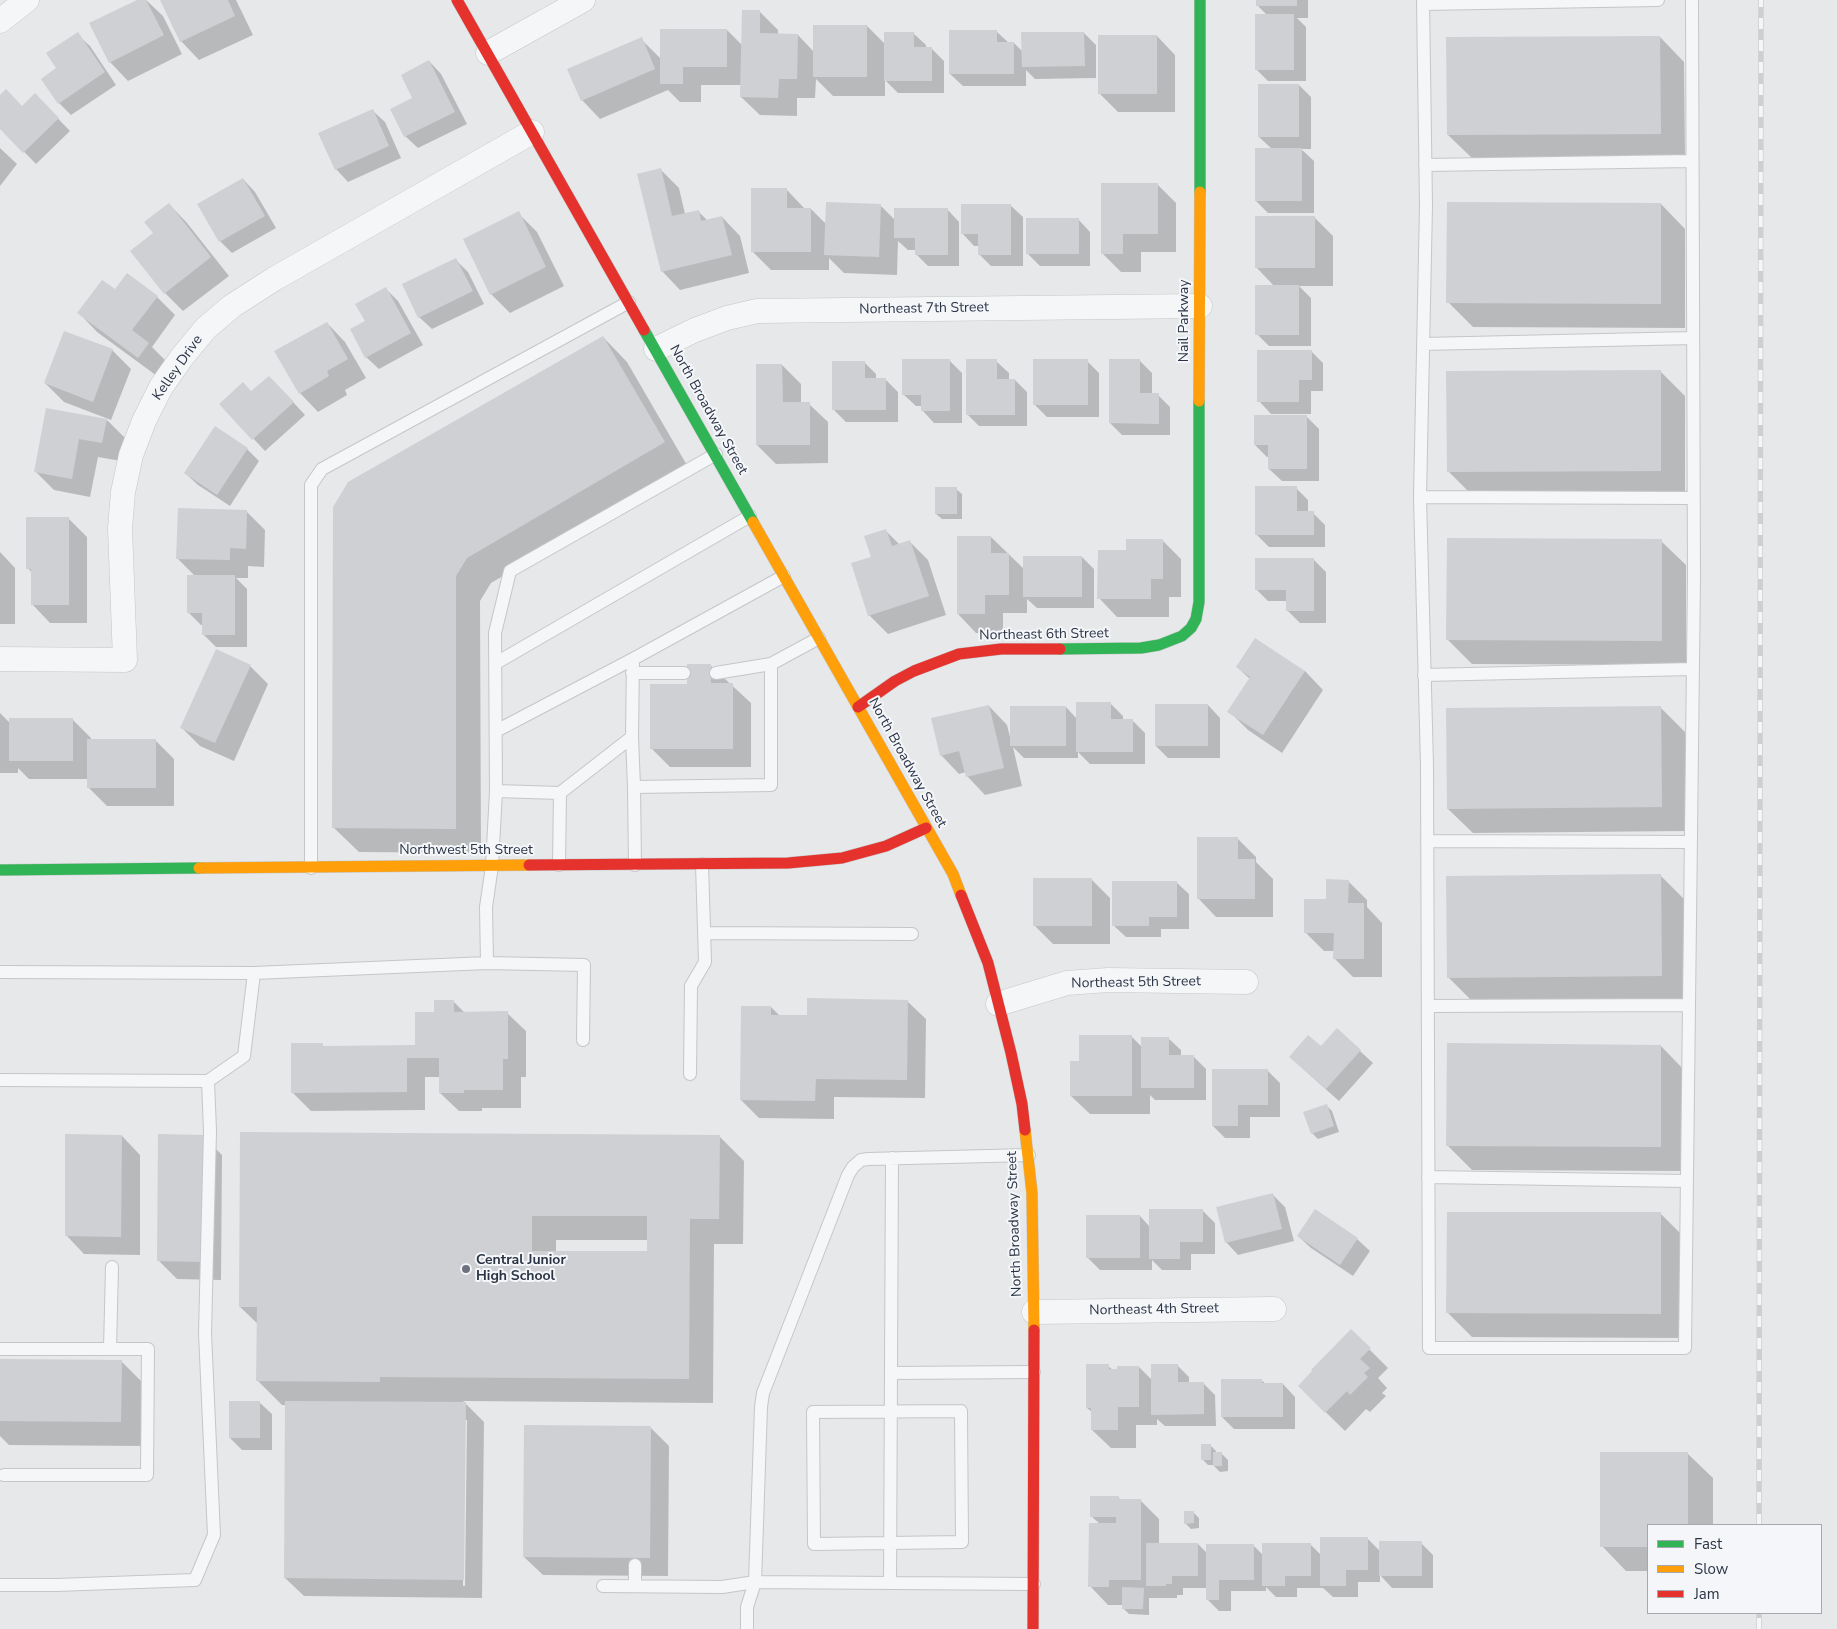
<!DOCTYPE html>
<html>
<head>
<meta charset="utf-8">
<style>
  body { margin:0 }
  #map { position:relative; width:1837px; height:1629px; overflow:hidden; background:#e6e8ea; font-family:"Nunito Sans",sans-serif }
  canvas { display:block }
  .legend { position:absolute; left:1647px; top:1524px; width:175px; height:90px; box-sizing:border-box; background:#f4f6f9; border:1px solid #a4a8b1; margin:0; padding:6px 9px; list-style:none; font-size:15px; color:#2b3445 }
  .legend li { display:flex; align-items:center; gap:10px; height:25px }
  .legend b { width:25px; border:1px solid #a4a8b1 }
</style>
</head>
<body>
<div id="map">
<canvas width="1837" height="1629"></canvas>
<ul class="legend">
<li><b style="height:6px;background:#30b455"></b>Fast</li>
<li><b style="height:6px;background:#ff9f0a"></b>Slow</li>
<li><b style="height:6px;background:#e5322d"></b>Jam</li>
</ul>
</div>
<script>
const ctx = document.querySelector('canvas').getContext('2d');
ctx.lineJoin = 'round';
function fillPath(path, color) { ctx.fillStyle = color; ctx.fill(path, 'evenodd'); }
const toPath = rows => new Path2D(rows.map(r => 'M' + r).join(''));
function trace(path, color, width, dash) { ctx.strokeStyle = color; ctx.lineWidth = width; ctx.lineCap = dash ? 'butt' : 'round'; ctx.setLineDash(dash || []); ctx.stroke(path); }
function label(font, color, halo, rows, align = 'center') {
  ctx.font = font + ' "Nunito Sans",sans-serif'; ctx.lineWidth = 4; ctx.setLineDash([]); ctx.textBaseline = 'middle'; ctx.strokeStyle = halo; ctx.fillStyle = color; for (const [text, x, y, turn = 0] of rows) {
    ctx.save(); ctx.translate(x, y); ctx.rotate((+turn || 0) * Math.PI / 180); ctx.textAlign = isNaN(turn) ? turn : align; if (halo) ctx.strokeText(text, 0, 0); ctx.fillText(text, 0, 0); ctx.restore();
  }
}
fillPath(toPath([
  [140,0,146,0,163,16,182,54,128,81,110,62],
  [161,0,236,0,253,35,199,60,181,41],
  [1258,0,1308,0,1308,18,1297,18,1306,27,1306,81,1268,81,1256,69,1267,15,1258,6],
  [760,12,778,30,778,35,798,35,814,52,867,26,886,45,913,33,926,45,926,49,932,49,944,61,944,93,898,93,885,80,885,96,833,96,816,79,815,98,797,98,797,116,760,115,741,97,741,85,701,85,701,102,680,102,668,90,600,119,582,100,641,39,661,59,727,30,742,45],
  [997,32,1009,43,1014,43,1023,52,1084,33,1096,45,1096,78,1035,79,1026,70,1026,86,963,86,950,74],
  [77,34,90,46,116,85,71,115,59,103,58,68],
  [1157,36,1175,55,1175,112,1118,112,1099,93],
  [1660,37,1684,62,1685,159,1473,159,1448,135],
  [429,61,441,74,467,124,418,148,405,136,414,98],
  [1299,85,1311,97,1311,149,1301,149,1314,161,1314,213,1268,213,1256,201,1272,149,1259,137],
  [35,95,70,131,36,164,0,127,0,96,22,107],
  [372,110,385,122,401,158,348,182,336,169],
  [0,148,17,164,0,186],
  [660,169,679,188,685,214,698,211,708,221,722,217,740,236,749,273,680,290,662,271],
  [243,179,255,192,276,228,232,253,220,241],
  [1158,185,1176,203,1176,252,1141,252,1141,272,1121,272,1102,253],
  [786,189,805,209,811,209,827,225,880,205,895,220,947,209,959,222,959,266,928,266,916,254,916,250,908,250,898,241,897,275,844,273,829,258,829,270,771,270,752,251],
  [169,204,187,223,229,276,183,311,165,293,155,233],
  [1661,204,1685,229,1685,328,1473,327,1448,302],
  [1010,205,1023,217,1023,266,991,266,979,254,979,246,974,246,962,233],
  [518,213,537,232,564,286,510,313,491,294],
  [1315,218,1333,236,1333,286,1299,286,1311,298,1311,346,1269,346,1257,334,1274,286,1256,267],
  [1078,219,1090,232,1090,266,1040,266,1027,253],
  [456,260,468,272,484,304,432,329,419,317],
  [386,289,398,301,423,345,379,369,366,357,366,321],
  [115,291,157,297,175,315,152,347,167,362,157,376,97,332,79,313],
  [327,323,345,342,366,378,345,390,347,395,318,412,300,393],
  [603,337,627,362,688,467,491,583,480,601,481,853,359,852,334,828,334,508],
  [112,350,131,369,111,420,64,402,45,383],
  [1311,351,1323,363,1323,391,1311,391,1311,414,1271,414,1259,401],
  [950,361,962,373,962,423,934,423,922,410,922,406,916,406,903,394],
  [996,361,1009,373,1009,380,1015,380,1027,392,1027,426,979,426,967,414],
  [1087,361,1099,373,1099,417,1047,417,1034,404],
  [1140,361,1152,373,1152,395,1158,395,1170,407,1170,435,1122,435,1110,423],
  [864,362,876,374,876,379,885,379,898,392,898,422,846,422,834,410],
  [782,365,801,384,801,404,809,404,828,422,828,463,776,464,757,445],
  [1660,371,1685,396,1685,495,1473,496,1448,471],
  [281,389,305,415,265,451,221,404,252,393],
  [47,409,107,420,125,438,121,461,98,457,90,497,54,490,35,471],
  [1307,417,1319,429,1319,481,1282,481,1269,469,1269,457,1267,457,1255,445],
  [247,449,259,461,230,506,198,485,185,473],
  [1296,488,1308,500,1308,513,1313,513,1325,525,1325,547,1269,547,1257,535],
  [956,489,962,494,962,519,942,519,936,514],
  [246,511,265,530,264,567,248,566,248,578,236,578,247,589,247,647,216,647,203,634,203,625,201,625,188,612,196,577,178,559],
  [69,519,87,537,87,623,50,623,32,604,32,573,28,568],
  [885,530,900,545,910,542,928,560,946,615,888,634,869,615,873,558],
  [991,537,1025,570,1082,557,1094,569,1094,608,1037,608,1027,599,1027,613,1003,613,1003,633,976,633,958,614],
  [1162,540,1181,559,1181,597,1169,597,1169,617,1117,617,1099,598,1127,551],
  [1661,541,1686,565,1686,665,1472,664,1447,639],
  [0,552,15,568,15,624,0,624],
  [1314,560,1326,572,1326,623,1300,623,1287,610,1287,601,1268,601,1256,589],
  [710,665,751,703,751,767,670,767,652,749,688,685],
  [250,666,268,684,234,761,200,746,182,728],
  [1237,667,1305,671,1323,690,1282,753,1248,730,1229,711,1250,679],
  [1110,703,1123,716,1123,721,1133,721,1145,733,1145,764,1090,764,1078,752,1078,758,1024,758,1013,747,1022,786,985,795,967,776,966,772,959,774,941,755,989,706,1007,725,1010,737,1066,707,1077,719],
  [1208,705,1220,718,1220,758,1168,758,1156,746],
  [1660,707,1685,732,1686,831,1473,833,1448,809],
  [0,713,11,724,72,719,91,738,91,740,155,740,174,759,174,806,107,806,88,787,88,779,29,779,18,768,18,773,0,773],
  [1237,838,1256,857,1256,862,1273,879,1273,917,1216,917,1198,898],
  [1661,876,1685,900,1686,1000,1473,1002,1448,977],
  [1092,880,1110,898,1110,944,1053,944,1034,925],
  [1348,881,1367,900,1367,907,1382,923,1382,977,1353,977,1334,958,1334,951,1324,951,1305,932,1327,900],
  [1176,882,1189,894,1189,929,1161,929,1161,937,1126,937,1113,925],
  [453,1001,465,1013,507,1013,526,1031,526,1077,521,1077,521,1108,482,1108,482,1111,459,1111,440,1093,440,1077,425,1077,425,1110,311,1111,292,1092,322,1045,325,1047,417,1047,435,1013],
  [907,1001,926,1019,925,1098,834,1097,834,1119,759,1118,741,1100,771,1007,780,1016,808,1016],
  [1337,1030,1373,1063,1339,1101,1303,1069],
  [1131,1036,1143,1048,1168,1038,1181,1050,1181,1056,1193,1056,1206,1069,1206,1100,1155,1100,1150,1095,1150,1114,1090,1114,1071,1096,1080,1063],
  [1661,1046,1685,1071,1685,1171,1472,1170,1447,1145],
  [1268,1071,1280,1083,1280,1117,1250,1117,1250,1138,1225,1138,1213,1126],
  [1326,1105,1332,1111,1339,1132,1318,1139,1312,1133],
  [122,1136,140,1155,140,1255,84,1254,66,1235],
  [203,1136,222,1155,221,1280,177,1279,159,1261],
  [719,1136,744,1161,743,1244,714,1244,713,1403,463,1401,484,1422,482,1598,304,1596,285,1578,286,1405,282,1405,257,1380,258,1324,240,1307],
  [556,1240,648,1240,648,1253,556,1253],
  [464,1420,467,1420,465,1586,463,1586],
  [1273,1195,1285,1207,1294,1241,1238,1255,1226,1242],
  [1202,1210,1215,1223,1215,1254,1191,1254,1191,1270,1162,1270,1152,1260,1152,1270,1100,1270,1087,1257,1140,1216,1150,1227],
  [1316,1210,1357,1239,1370,1251,1353,1276,1311,1248,1298,1236],
  [1661,1214,1685,1238,1685,1338,1472,1337,1447,1312],
  [1351,1331,1388,1368,1378,1378,1387,1388,1382,1393,1386,1396,1370,1412,1366,1409,1345,1431,1299,1386],
  [0,1360,122,1362,146,1386,146,1446,9,1445,0,1436],
  [1177,1365,1189,1377,1189,1383,1203,1383,1215,1395,1216,1426,1165,1426,1157,1419,1157,1425,1136,1425,1136,1448,1111,1448,1092,1430,1092,1412,1087,1408,1108,1366,1113,1370,1139,1367,1152,1380],
  [1261,1380,1266,1384,1283,1384,1295,1397,1295,1429,1234,1429,1222,1417],
  [259,1402,272,1414,272,1450,242,1450,230,1438],
  [650,1427,669,1446,668,1576,543,1575,524,1557],
  [1210,1445,1216,1451,1216,1454,1222,1454,1228,1460,1228,1471,1220,1472,1213,1465,1208,1465,1202,1459],
  [1688,1454,1713,1478,1713,1525,1648,1525,1648,1571,1626,1571,1602,1546],
  [1119,1498,1121,1500,1140,1500,1159,1519,1159,1544,1198,1544,1207,1553,1253,1545,1263,1555,1310,1544,1321,1555,1367,1538,1380,1551,1421,1543,1433,1555,1433,1588,1392,1588,1380,1575,1380,1582,1358,1582,1358,1597,1333,1597,1323,1588,1297,1588,1297,1597,1276,1597,1266,1587,1266,1591,1231,1591,1231,1611,1219,1611,1207,1599,1207,1588,1183,1588,1183,1595,1177,1595,1177,1598,1149,1598,1149,1615,1129,1614,1123,1608,1123,1605,1108,1605,1090,1586,1100,1524,1091,1516],
  [1193,1512,1199,1518,1199,1528,1191,1529,1185,1523]
]), '#0003');
fillPath(toPath([
  [137,0,146,0,164,35,109,63,89,23],
  [160,0,228,0,235,16,180,42],
  [1256,0,1297,0,1297,6,1256,6],
  [742,10,760,10,760,33,798,34,797,79,779,79,778,98,740,97],
  [1255,14,1294,14,1294,70,1255,70],
  [813,25,867,25,867,77,813,77],
  [660,29,727,29,727,67,683,67,683,84,660,84],
  [949,30,997,30,997,42,1014,42,1014,74,949,74],
  [78,32,105,72,58,104,41,79,56,68,46,53],
  [884,32,914,32,914,47,932,47,932,81,884,81],
  [1021,32,1084,32,1085,66,1022,67],
  [1098,35,1157,35,1157,94,1098,94],
  [1660,36,1661,134,1447,135,1446,37],
  [642,37,655,69,581,101,567,69],
  [429,60,455,112,404,137,390,109,412,98,401,75],
  [1258,84,1299,84,1299,137,1258,137],
  [6,89,22,106,35,93,59,118,23,153,0,129,0,95],
  [373,109,389,146,335,170,318,133],
  [1255,148,1302,148,1302,201,1255,201],
  [661,168,672,216,699,210,701,221,722,216,732,255,661,272,637,174],
  [243,178,265,216,219,242,197,204],
  [1101,183,1158,183,1158,234,1123,234,1123,254,1101,254],
  [751,188,787,188,787,208,811,208,811,252,751,252],
  [826,202,881,204,879,257,824,255],
  [1447,202,1661,203,1661,304,1446,303],
  [169,203,211,257,164,294,130,251,153,233,144,222],
  [961,204,1011,204,1011,255,978,255,978,234,961,234],
  [894,208,948,208,948,255,915,255,915,238,894,238],
  [519,211,546,267,490,295,463,239],
  [1255,216,1315,216,1315,268,1255,268],
  [1026,218,1079,218,1079,254,1026,254],
  [456,258,473,291,418,318,402,284],
  [127,273,158,296,132,330,149,343,138,358,77,313,102,280,115,289],
  [1255,285,1299,285,1299,335,1255,335],
  [386,287,411,333,365,358,350,329,365,321,355,304],
  [327,322,348,359,327,371,329,376,299,394,274,351],
  [64,331,113,349,93,402,44,383],
  [603,336,665,442,467,558,456,576,456,829,332,828,333,507,348,482],
  [1257,350,1312,350,1312,380,1299,380,1299,402,1257,402],
  [902,359,950,359,950,411,921,411,921,395,902,395],
  [966,359,997,359,997,379,1015,379,1015,415,966,415],
  [1033,359,1088,359,1088,405,1033,405],
  [1109,359,1140,359,1140,393,1159,393,1159,424,1109,423],
  [832,361,865,361,865,378,886,378,886,410,832,410],
  [756,364,782,364,783,402,810,402,810,445,756,445],
  [1661,370,1661,471,1447,472,1446,371],
  [269,376,294,402,252,440,219,404,243,382,251,391],
  [46,408,107,419,102,443,79,439,72,479,34,472],
  [1254,415,1307,415,1307,469,1268,469,1268,445,1254,445],
  [215,426,248,448,217,495,184,473],
  [1255,486,1297,486,1297,511,1314,511,1314,535,1255,535],
  [935,487,957,487,957,514,935,514],
  [178,508,247,510,246,549,230,548,230,560,176,559],
  [26,517,69,517,69,605,31,605,31,569,26,569],
  [886,529,892,546,910,540,929,596,868,616,851,563,871,557,864,536],
  [957,536,991,536,991,553,1009,553,1009,595,985,595,985,614,957,614],
  [1447,538,1662,539,1662,641,1446,640],
  [1126,539,1163,539,1163,579,1151,579,1151,599,1097,599,1098,550,1126,550],
  [1023,556,1082,556,1082,597,1023,597],
  [1255,558,1314,558,1314,611,1286,611,1286,590,1255,590],
  [187,575,235,575,235,635,202,635,202,613,187,613],
  [1255,638,1305,671,1263,735,1227,712,1250,677,1236,667],
  [216,649,251,665,215,743,180,728],
  [687,664,711,664,711,683,733,683,733,749,650,749,650,684,687,684],
  [1076,702,1111,702,1111,719,1133,719,1133,752,1076,752],
  [1155,704,1208,704,1208,746,1155,746],
  [989,705,1004,768,966,777,959,751,940,756,931,718],
  [1010,706,1066,706,1066,746,1010,746],
  [1661,706,1662,807,1447,809,1446,708],
  [9,718,73,718,73,761,9,761],
  [87,739,156,739,156,788,87,788],
  [1197,837,1238,837,1238,859,1255,859,1255,899,1197,899],
  [1661,874,1662,976,1447,978,1446,876],
  [1033,878,1092,878,1092,926,1033,926],
  [1326,879,1349,880,1348,903,1364,903,1364,959,1333,959,1334,933,1304,933,1304,899,1326,899],
  [1112,881,1177,881,1177,917,1149,917,1149,926,1112,926],
  [807,998,908,1000,907,1080,816,1079,815,1101,740,1100,741,1006,771,1006,771,1015,807,1015],
  [434,1000,454,1000,454,1012,508,1011,508,1059,503,1059,503,1090,464,1090,464,1093,439,1093,439,1058,407,1058,407,1092,291,1093,291,1043,323,1043,323,1046,415,1045,415,1012,434,1012],
  [1337,1028,1361,1050,1326,1089,1289,1057,1308,1035,1321,1046],
  [1079,1035,1132,1035,1132,1096,1070,1096,1070,1061,1079,1061],
  [1141,1037,1169,1037,1169,1055,1194,1055,1194,1088,1141,1088],
  [1447,1043,1661,1045,1661,1147,1446,1146],
  [1212,1069,1268,1069,1268,1105,1238,1105,1238,1126,1212,1126],
  [1327,1104,1334,1126,1311,1134,1303,1112],
  [240,1132,720,1135,719,1219,690,1219,689,1379,380,1377,380,1382,256,1381,257,1307,239,1307],
  [532,1216,647,1216,647,1251,532,1251],
  [65,1134,122,1135,121,1237,65,1236],
  [158,1134,204,1135,203,1262,157,1261],
  [1273,1193,1282,1229,1225,1243,1216,1207],
  [1149,1209,1203,1209,1203,1242,1180,1242,1180,1259,1149,1259],
  [1315,1209,1358,1238,1340,1265,1297,1236],
  [1447,1212,1661,1212,1661,1314,1446,1313],
  [1086,1215,1140,1215,1140,1258,1086,1258],
  [1351,1329,1371,1348,1360,1359,1370,1368,1364,1373,1368,1377,1350,1395,1347,1391,1325,1413,1298,1386,1312,1371,1311,1370],
  [0,1359,122,1360,121,1422,0,1421],
  [1086,1364,1109,1364,1109,1369,1117,1369,1117,1366,1139,1366,1139,1407,1118,1407,1118,1430,1091,1430,1091,1408,1086,1408],
  [1151,1364,1178,1364,1178,1382,1204,1382,1204,1414,1151,1415],
  [1221,1379,1262,1379,1262,1383,1283,1383,1283,1417,1221,1417],
  [229,1401,260,1401,260,1438,229,1438],
  [285,1401,466,1402,464,1580,284,1578],
  [524,1425,651,1426,650,1558,523,1557],
  [1201,1444,1211,1444,1211,1460,1201,1460],
  [1213,1452,1222,1452,1222,1466,1213,1466],
  [1600,1452,1688,1452,1688,1525,1648,1525,1648,1547,1600,1547],
  [1090,1496,1119,1496,1119,1499,1141,1499,1141,1580,1109,1580,1109,1587,1088,1587,1089,1523,1116,1523,1116,1517,1090,1517],
  [1184,1511,1194,1511,1194,1523,1184,1524],
  [1320,1537,1368,1537,1368,1570,1346,1570,1346,1586,1320,1586],
  [1379,1541,1422,1541,1422,1576,1379,1576],
  [1146,1543,1198,1543,1198,1576,1172,1576,1172,1584,1166,1584,1166,1586,1146,1586],
  [1262,1543,1311,1543,1311,1576,1285,1576,1285,1586,1262,1586],
  [1206,1544,1254,1544,1254,1580,1219,1580,1219,1600,1206,1600],
  [1122,1587,1144,1588,1143,1609,1122,1609]
]), '#ced0d3');
const lane = toPath([
  [1423,0,1426,205,1420,497,1427,765,1429,1348,1685,1348,1694,577,1692,0],
  [1423,4,1658,0],
  [1425,165,1692,161],
  [1423,344,1693,338],
  [1420,497,1693,498],
  [496,663,750,516],
  [632,673,684,673],
  [716,673,771,664,819,638],
  [1424,675,1692,669],
  [496,731,633,659,784,576],
  [632,737,633,659],
  [496,791,560,793,559,865],
  [560,793,632,737,634,787],
  [1427,841,1690,842],
  [635,865,634,787,771,785,771,664],
  [311,868,311,485,322,469,629,302],
  [704,933,912,934],
  [487,963,584,965,583,1040],
  [0,972,254,973],
  [1428,1006,1689,1005],
  [690,1074,691,986,705,962,702,864],
  [0,1080,208,1081,244,1056,254,973,487,963,486,907,492,866,496,791,495,633,510,571,716,454],
  [1029,1155,868,1159,861,1160,853,1167,848,1175,763,1393,761,1407,755,1582,1034,1584],
  [1428,1177,1687,1181],
  [0,1349,110,1349,112,1267],
  [891,1373,1034,1372],
  [961,1411,962,1542,814,1544,813,1412,961,1411],
  [4,1475,147,1475,148,1349,110,1349],
  [890,1583,892,1158],
  [0,1585,56,1585,195,1580,214,1535,205,1333,210,1131,208,1081],
  [603,1586,722,1587,755,1582,747,1607,747,1629],
  [635,1586,635,1565]
]);
const street = toPath([
  [0,21,27,0],
  [488,53,583,0],
  [656,349,695,330,727,318,757,311,1200,306],
  [0,659,125,660,120,528,123,492,131,455,144,421,161,387,182,357,206,328,232,306,274,279,532,132],
  [998,1004,1067,983,1108,980,1246,982],
  [1034,1312,1274,1309]
]);
const fast = toPath([
  [1200,192,1200,0],
  [644,330,753,522],
  [1060,649,1141,648,1159,645,1182,636,1191,628,1196,619,1199,602,1199,401],
  [0,870,199,868]
]);
const slow = toPath([
  [1199,401,1200,192],
  [753,522,953,874,961,895],
  [199,868,529,865],
  [1025,1130,1032,1193,1034,1330]
]);
const jam = toPath([
  [457,0,644,330],
  [858,707,895,681,914,671,959,654,1001,649,1060,649],
  [529,865,788,863,842,858,886,846,926,828],
  [961,895,988,963,1011,1053,1022,1104,1025,1130],
  [1033,1629,1034,1330]
]);
trace(lane, '#c4c6c8', 14);
trace(street, '#c4c6c8', 25);
trace(fast, '#c4c6c8', 12);
trace(slow, '#c4c6c8', 12);
trace(jam, '#c4c6c8', 12);
trace(lane, '#f5f6f7', 12);
trace(street, '#f5f6f7', 24);
trace(fast, '#30b455', 11);
trace(slow, '#ff9f0a', 11);
trace(jam, '#e5322d', 11);
const rail = toPath([
  [1759,1525,1761,0],
  [1759,1629,1759,1613]
]);
trace(rail, '#cecfd2', 5.5);
trace(rail, '#f4f6f9', 4, [11]);
for (const [x, y, r, color] of [
  [466,1269,5,"#6c737f"]
]) { const dot = new Path2D(); dot.arc(x, y, r, 0, 2 * Math.PI); ctx.fillStyle = color; ctx.fill(dot); trace(dot, '#f4f6f9', 2); }
label('14px', '#2b3445', '#f4f6f9', [
  ["Northeast 7th Street",924,309,-1],
  ["Nail Parkway",1185,321,-90],
  ["Kelley Drive",178,368,-55],
  ["North Broadway Street",708,410,61],
  ["Northeast 6th Street",1044,635,-1],
  ["North Broadway Street",907,763,61],
  ["Northwest 5th Street",466,851],
  ["Northeast 5th Street",1136,983,-1],
  ["North Broadway Street",1015,1224,-92],
  ["Northeast 4th Street",1154,1310,-1]
]);
label('bold 14px', '#2b3445', '#f4f6f9', [
  ["Central Junior",476,1261],
  ["High School",476,1277]
], 'left');
</script>
</body>
</html>
